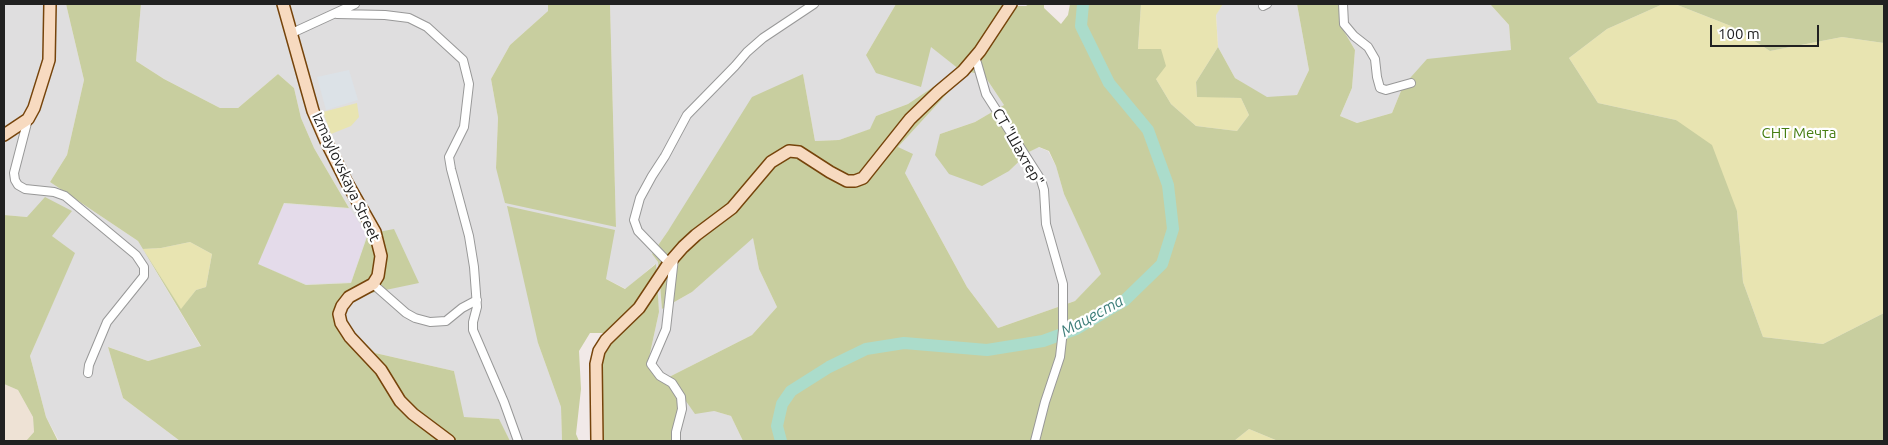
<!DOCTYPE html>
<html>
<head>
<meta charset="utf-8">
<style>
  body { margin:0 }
  #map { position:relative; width:1888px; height:445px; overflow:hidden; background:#f1e9e8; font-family:Ubuntu,sans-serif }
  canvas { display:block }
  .frame { position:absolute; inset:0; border:5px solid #212121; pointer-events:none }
  .scale { position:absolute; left:1710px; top:25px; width:109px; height:22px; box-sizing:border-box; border:2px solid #212121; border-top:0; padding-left:6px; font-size:15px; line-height:18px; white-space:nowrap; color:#212121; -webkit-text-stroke:4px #fff; paint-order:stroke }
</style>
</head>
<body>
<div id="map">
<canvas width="1888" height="445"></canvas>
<div class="frame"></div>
<div class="scale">100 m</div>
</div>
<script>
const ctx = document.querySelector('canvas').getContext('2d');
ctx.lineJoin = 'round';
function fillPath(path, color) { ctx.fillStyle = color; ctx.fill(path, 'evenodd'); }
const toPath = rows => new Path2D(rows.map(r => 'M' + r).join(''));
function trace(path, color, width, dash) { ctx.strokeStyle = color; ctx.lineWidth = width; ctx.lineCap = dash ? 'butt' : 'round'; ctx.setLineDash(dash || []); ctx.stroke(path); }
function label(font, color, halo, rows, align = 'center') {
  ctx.font = font + ' Ubuntu,sans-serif'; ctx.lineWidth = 4.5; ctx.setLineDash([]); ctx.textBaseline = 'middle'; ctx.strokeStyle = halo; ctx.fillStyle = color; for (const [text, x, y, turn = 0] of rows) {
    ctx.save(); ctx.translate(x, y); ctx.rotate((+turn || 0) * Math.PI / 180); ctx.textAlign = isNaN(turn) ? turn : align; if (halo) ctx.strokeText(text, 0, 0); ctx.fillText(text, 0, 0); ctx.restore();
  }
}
fillPath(toPath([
  [4,4,66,4,84,80,67,155,50,182,138,241,201,347,148,361,108,347,123,398,180,441,59,441,46,417,30,356,74,253,27,217,4,215],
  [141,4,548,4,548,11,510,45,491,79,498,118,496,168,616,227,610,4,896,4,866,55,931,46,960,70,984,75,1004,105,975,122,940,134,1009,171,1029,152,1038,147,1048,151,1056,166,1064,194,1102,274,1075,301,998,328,967,287,905,173,898,147,954,86,945,79,908,104,876,116,871,129,839,140,815,141,803,74,668,231,652,254,658,262,662,309,692,292,753,237,759,269,777,307,752,335,669,377,714,411,731,416,743,441,675,441,664,379,647,367,659,312,655,264,626,289,606,279,538,343,561,407,562,441,510,441,498,419,463,417,454,371,375,353,348,326,341,314,368,234,351,283,306,285,257,264,284,203,349,208,314,148,301,118,294,88,278,74,238,108,220,108,164,79,136,61],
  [1223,4,1297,4,1309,70,1297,95,1267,98,1235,78,1218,47,1216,14],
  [1341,4,1490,4,1509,25,1511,50,1487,53,1403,86,1392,113,1357,123,1340,116,1352,88,1355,50,1341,26]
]), '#dfdedf');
fillPath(toPath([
  [284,204,350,209,367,234,351,282,306,284,258,264]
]), '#e4dbea');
fillPath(toPath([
  [4,384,18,390,33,417,34,432,26,441,4,441]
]), '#eee2d5');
fillPath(toPath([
  [1141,4,1223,4,1216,15,1218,47,1196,82,1197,96,1241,98,1249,115,1237,131,1196,126,1171,104,1138,49],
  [1663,4,1675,4,1731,26,1770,51,1842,37,1884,43,1884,313,1823,344,1763,337,1743,282,1737,211,1676,120,1598,103,1569,58,1607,29],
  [357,103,359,117,351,126,331,134,323,112],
  [190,242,212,254,206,287,196,290,181,310,143,249,161,248],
  [1249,429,1278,441,1234,441]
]), '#e8e4b1');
fillPath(toPath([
  [66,4,141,4,136,61,164,79,220,108,238,108,278,74,294,88,301,118,314,148,349,208,284,203,258,264,306,285,351,283,368,234,394,229,419,283,357,296,342,314,348,326,375,353,454,371,464,417,499,419,510,441,180,441,123,398,108,347,148,361,201,346,138,241,50,182,67,155,84,80],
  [190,242,212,254,206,287,196,290,181,309,143,249,161,248],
  [548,4,610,4,616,227,505,203,496,168,498,118,491,79,510,45,548,11],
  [896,4,1011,4,1010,6,1026,6,1029,4,1044,4,1044,8,1061,24,1068,15,1070,4,1141,4,1138,49,1161,49,1166,66,1156,79,1171,104,1196,126,1237,131,1249,115,1241,98,1197,97,1196,82,1218,47,1235,78,1267,97,1297,95,1309,70,1297,4,1341,4,1341,26,1355,50,1352,88,1340,116,1357,123,1392,113,1403,86,1427,59,1511,50,1509,25,1490,4,1663,4,1607,29,1569,58,1598,103,1676,120,1712,145,1737,211,1743,282,1763,337,1823,344,1884,313,1884,441,1278,441,1249,429,1234,441,743,441,731,416,714,411,695,414,669,377,752,335,777,307,759,269,753,238,692,292,662,309,658,262,652,254,668,231,752,97,803,74,815,141,839,140,870,129,876,116,908,104,945,79,954,86,898,147,913,154,905,173,967,287,998,328,1075,301,1101,274,1064,194,1056,166,1049,151,1039,147,1029,152,1009,171,982,186,949,174,935,155,940,134,975,122,1004,105,984,75,960,70,931,47,921,87,876,73,866,55],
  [1675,4,1884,4,1884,43,1842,37,1770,51,1731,26],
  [45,197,72,211,52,236,75,253,30,356,46,417,58,441,26,441,34,432,33,417,18,390,4,384,4,215,27,217],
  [507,206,615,230,606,279,625,289,656,264,659,312,647,367,664,379,678,396,675,441,597,441,596,364,611,333,590,333,579,351,581,389,576,434,579,441,562,441,561,407,538,343]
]), '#c8ce9f');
fillPath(toPath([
  [349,70,358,100,326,110,317,77]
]), '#dce2e7');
trace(toPath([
  [781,441,777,426,782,404,791,391,829,367,866,349,904,343,987,350,1043,341,1076,329,1125,300,1162,264,1173,229,1168,185,1148,130,1109,83,1081,26,1083,4]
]), '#abdccb', 12);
const street = toPath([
  [1343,4,1344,24,1354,36,1368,47,1375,59,1377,77,1380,88,1386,90,1411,83],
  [1263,6,1267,4],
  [337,14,385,15,409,18,427,27,463,60,469,84,464,127,449,157,451,169,469,236,474,267,477,307,473,322,473,330,504,402,518,441],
  [292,33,355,4],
  [975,56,986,94,1041,180,1044,190,1046,224,1063,284,1063,330,1060,357,1045,402,1035,441],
  [28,119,14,173,15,180,18,185,25,189,54,192,65,196,136,255,144,267,144,276,107,322,89,365,88,373],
  [674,258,666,329,651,364,660,376,672,383,681,397,682,409,676,432,676,441],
  [669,263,638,231,634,220,640,198,652,176,665,156,687,115,735,66,747,52,763,38,814,4],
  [373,284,406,313,415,318,430,322,446,321,462,308,477,300]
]);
const secondary = toPath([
  [283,4,313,111,326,141,346,181,375,232,381,256,378,276,373,284,349,297,342,306,339,314,341,323,350,337,381,370,400,401,413,414,449,441],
  [4,135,28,119,34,108,49,60,50,4],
  [597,441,596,364,599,351,606,340,639,308,669,263,683,247,696,235,732,208,771,162,789,151,799,152,830,172,847,181,855,181,863,178,910,119,938,92,963,71,980,51,1011,4]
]);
trace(street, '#989898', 10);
trace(secondary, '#76440b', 14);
trace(street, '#fff', 8);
trace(secondary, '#f7dac0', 11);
label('15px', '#467d12', '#fff', [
  ["СНТ Мечта",1799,133]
]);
label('15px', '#212121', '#fff', [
  ["СТ \"Шахтер\"",1018,147,60],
  ["Izmaylovskaya Street",346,177,65]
]);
label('italic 16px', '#3e7e7a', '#fff', [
  ["Мацеста",1092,316,-29]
]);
</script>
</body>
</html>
